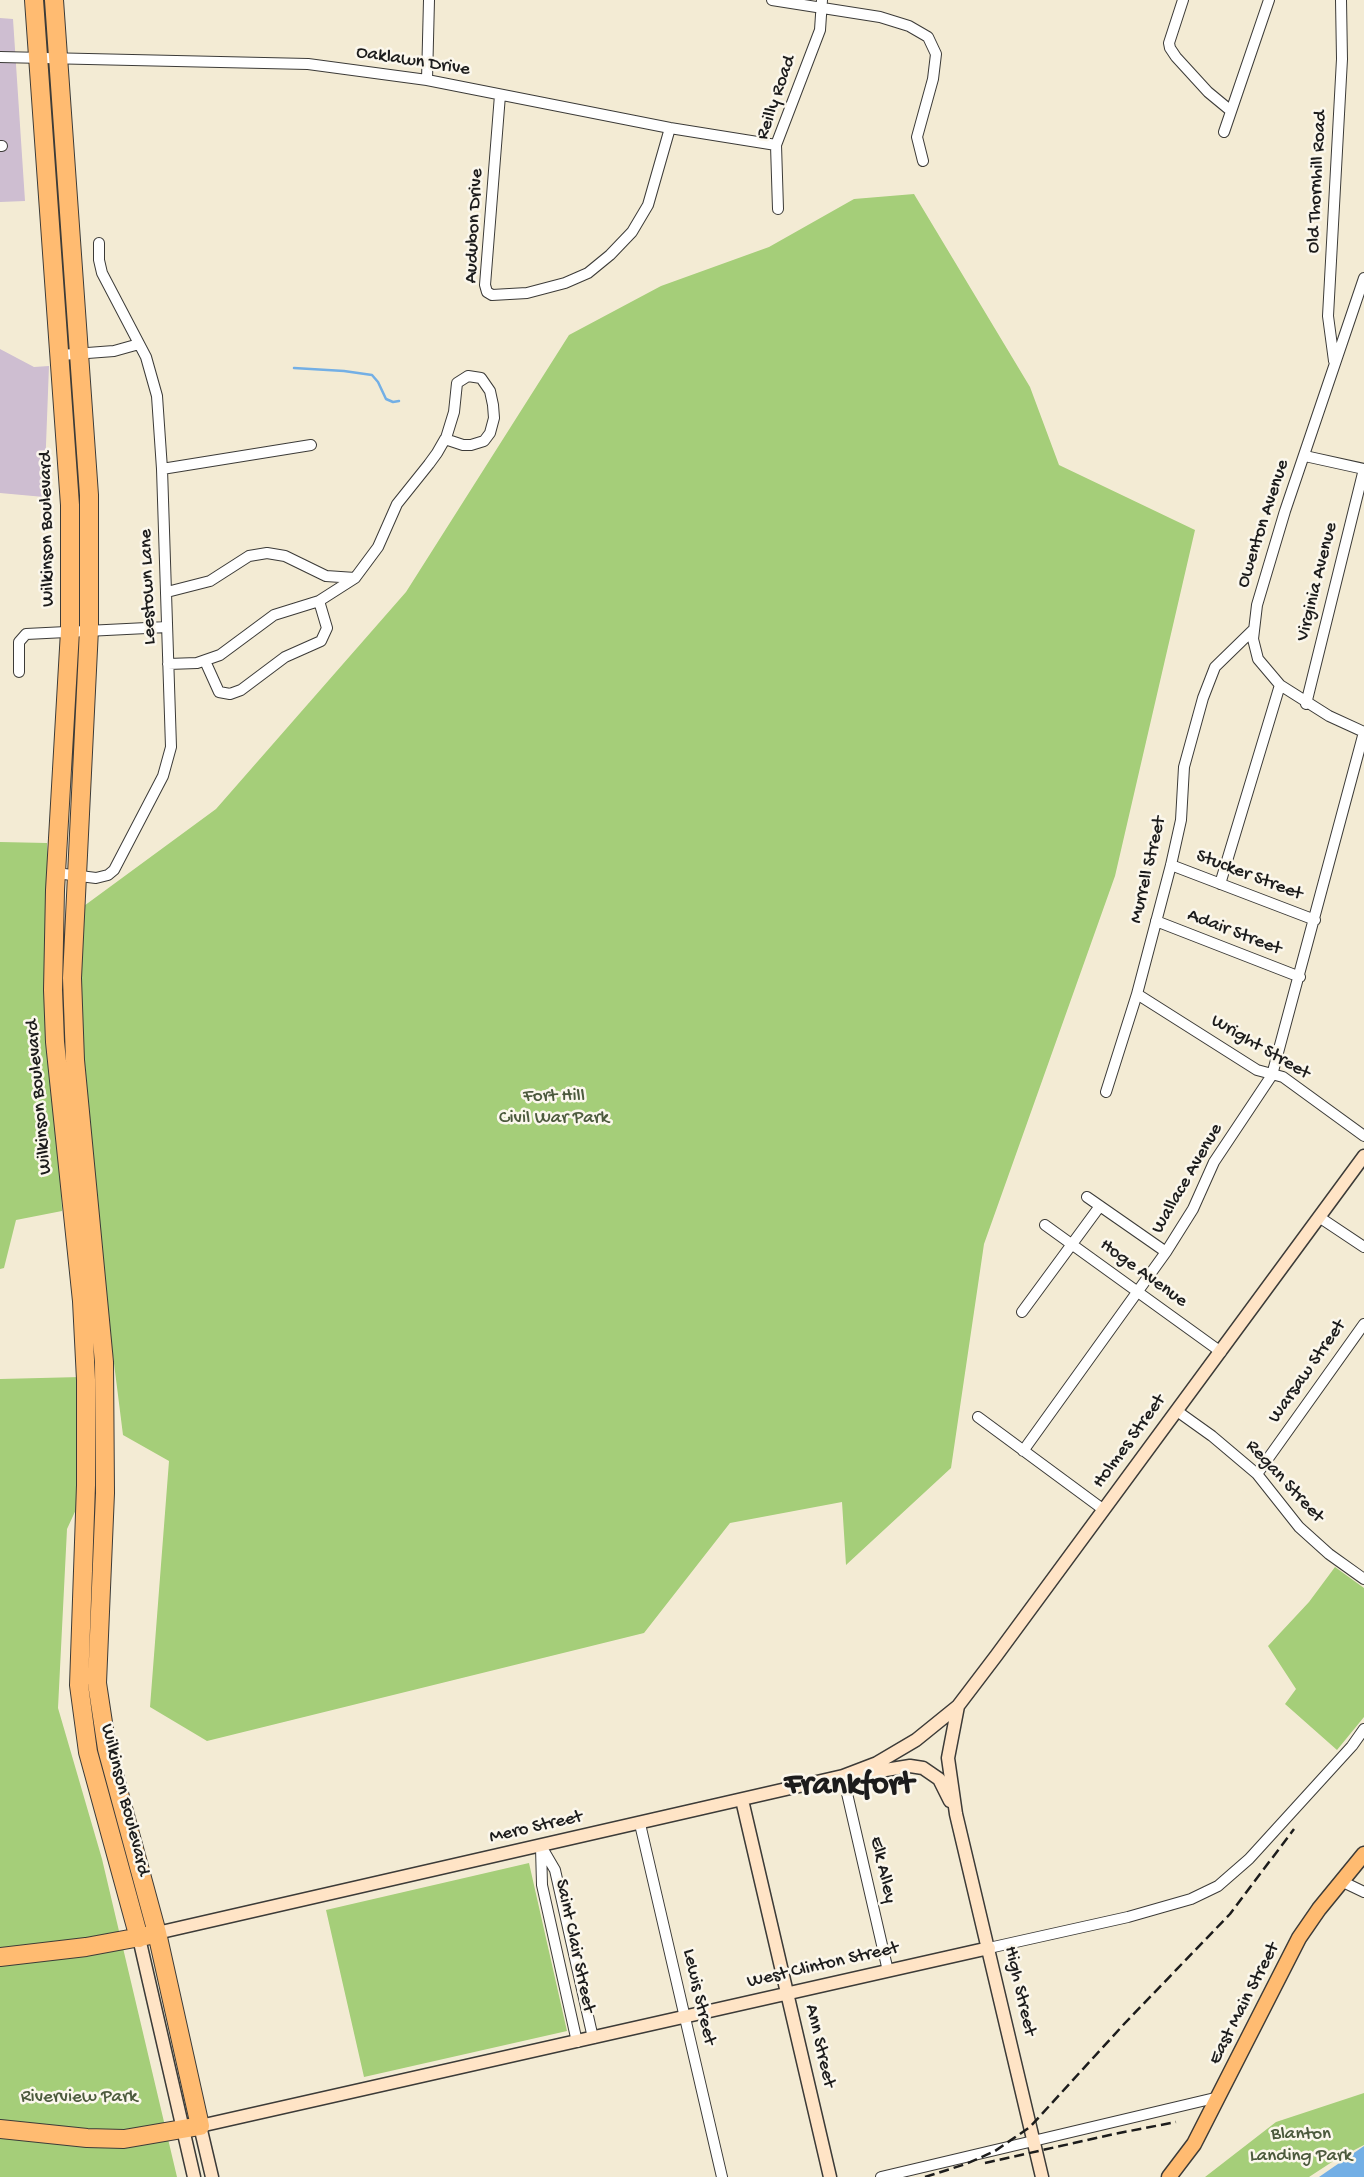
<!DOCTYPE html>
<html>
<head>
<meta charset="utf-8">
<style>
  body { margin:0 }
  canvas { display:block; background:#f3ebd4 }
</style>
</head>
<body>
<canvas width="1364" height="2177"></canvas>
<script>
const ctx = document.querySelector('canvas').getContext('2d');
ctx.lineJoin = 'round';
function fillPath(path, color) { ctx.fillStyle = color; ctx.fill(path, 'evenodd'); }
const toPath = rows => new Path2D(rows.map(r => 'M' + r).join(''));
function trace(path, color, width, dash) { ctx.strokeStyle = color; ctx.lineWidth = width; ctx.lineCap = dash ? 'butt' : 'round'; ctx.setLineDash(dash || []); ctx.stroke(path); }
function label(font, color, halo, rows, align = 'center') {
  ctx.font = font + ' "Gochi Hand",sans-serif'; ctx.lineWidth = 5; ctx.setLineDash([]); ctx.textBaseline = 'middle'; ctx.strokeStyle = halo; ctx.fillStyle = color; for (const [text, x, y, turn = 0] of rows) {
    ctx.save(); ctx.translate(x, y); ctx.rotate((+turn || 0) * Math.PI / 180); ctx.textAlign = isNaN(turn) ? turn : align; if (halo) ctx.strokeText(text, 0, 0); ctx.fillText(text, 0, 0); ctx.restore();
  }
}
fillPath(toPath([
  [0,18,13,19,25,201,0,202],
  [0,349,34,367,49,366,44,497,0,493]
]), '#cebed1');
fillPath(toPath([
  [914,194,1030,387,1059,465,1195,530,1115,876,984,1244,951,1468,846,1565,842,1502,730,1523,644,1633,207,1741,150,1707,169,1461,123,1435,74,1045,73,914,216,809,406,592,569,335,661,286,769,247,854,199],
  [0,842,47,843,62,1211,16,1220,4,1268,0,1269],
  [81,1377,79,1503,67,1529,58,1708,102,1859,177,2177,0,2177,0,1379],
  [1335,1567,1364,1588,1364,1717,1337,1750,1285,1704,1296,1689,1268,1646,1309,1602],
  [529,1863,567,2031,364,2077,326,1910],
  [1364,2093,1364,2145,1335,2160,1309,2177,1205,2177,1276,2122]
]), '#a5ce79');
fillPath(toPath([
  [1364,2146,1364,2177,1319,2177]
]), '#73afe5');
trace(toPath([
  [294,368,344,371,372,375,378,382,386,399,393,402,399,401]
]), '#73afe5', 2.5);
const street = toPath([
  [772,0,880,17,909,26,928,37,936,54,933,79,917,137,923,161],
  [1183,0,1169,43,1170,48,1176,57,1208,92,1231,111],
  [0,57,308,64,427,80,670,128,776,145],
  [427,80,429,0],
  [500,95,485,285,487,292,492,295,527,293,565,283,588,273,610,255,632,232,648,205,670,128],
  [1224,132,1269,0],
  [0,146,2,146],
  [778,209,776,145,820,30,822,0],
  [1364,278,1285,511,1257,605,1253,639,1258,659,1280,685,1329,716,1364,732],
  [61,355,114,351,139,344],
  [1334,361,1328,316,1342,59,1341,0],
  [1305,456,1364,469],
  [162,469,311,445],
  [167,592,210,581,249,556,267,553,285,556,326,576,355,578],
  [205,661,219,692,230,694,241,690,285,657,321,641,327,628,319,601],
  [168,664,197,663,220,655,274,615,319,601,355,578,378,547,397,504,429,464,437,453,445,439,446,438,454,412,457,383,468,376,481,378,490,391,493,405,494,418,490,433,484,441,471,445,463,445,445,439],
  [19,672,19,642,26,634,167,627],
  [1306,704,1364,469],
  [1171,865,1315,920],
  [56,873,96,878,108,875,114,870,163,776,171,747,162,469,157,396,146,357,102,273,99,260,99,243],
  [1220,884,1280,685],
  [1156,921,1300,977],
  [1137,994,1257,1070,1283,1077,1364,1136],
  [1106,1092,1137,994,1171,865,1181,820,1184,767,1203,698,1215,667,1254,629],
  [1087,1197,1166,1252],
  [1319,1217,1364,1247],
  [1045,1225,1221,1352],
  [1022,1312,1100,1206],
  [1177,1411,1212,1436,1257,1474,1299,1527,1329,1554,1364,1579],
  [978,1417,1104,1510],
  [1023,1451,1166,1252,1193,1209,1214,1162,1272,1075,1364,732],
  [1257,1474,1364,1324],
  [843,1776,888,1971],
  [640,1824,722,2177],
  [541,1846,555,1870,593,2038],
  [541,1847,542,1885,577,2042],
  [1341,1881,1364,1892],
  [989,1948,1128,1917,1191,1899,1218,1886,1249,1859,1352,1746,1364,1729],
  [881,2177,1219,2097]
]);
const secondary = toPath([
  [958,1706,948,1758,956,1814,1042,2177],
  [861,1774,910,1766,923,1768,939,1779,950,1801],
  [742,1800,830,2177],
  [157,1933,843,1776,877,1763,916,1740,958,1706,996,1656,1364,1156],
  [139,1938,194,2177],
  [212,2177,200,2126,989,1948]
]);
const primary = toPath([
  [1169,2177,1194,2144,1299,1938,1319,1909,1364,1854]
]);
const highway = toPath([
  [34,0,70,505,70,631,55,890,53,990,55,1042,82,1301,86,1380,86,1485,79,1685,88,1752,139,1938],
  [0,1957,86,1947,151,1935],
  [0,2129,87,2138,124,2139,200,2126,157,1933,107,1749,97,1683,105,1493,104,1362,75,1060,72,978,89,629,89,495,54,0]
]);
trace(street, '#3c3b38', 12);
trace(secondary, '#3c3b38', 15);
trace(primary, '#3c3b38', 17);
trace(highway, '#3c3b38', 20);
trace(street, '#fff', 10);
trace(secondary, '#ffe4c6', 12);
trace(primary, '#ffbb71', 14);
trace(highway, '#ffbb71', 18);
trace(toPath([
  [985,2163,1114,2134,1176,2122],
  [925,2177,966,2164,995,2151,1030,2127,1125,2023,1230,1914,1294,1829]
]), '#1c1c1c', 2.5, [10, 5]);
label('19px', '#1c1c1c', '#fbf7ec', [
  ["Oaklawn Drive",413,62,9],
  ["Reilly Road",777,98,-71],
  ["Old Thornhill Road",1318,182,-87],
  ["Audubon Drive",475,226,-87],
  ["Owenton Avenue",1264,524,-72],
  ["Wilkinson Boulevard",48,529,-91],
  ["Virginia Avenue",1318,582,-76],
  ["Leestown Lane",149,587,-92],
  ["Murrell Street",1149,870,-77],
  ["Stucker Street",1249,876,21],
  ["Adair Street",1234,933,21],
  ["Wright Street",1260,1048,30],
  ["Wilkinson Boulevard",40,1097,-95],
  ["Wallace Avenue",1188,1179,-60],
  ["Hoge Avenue",1143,1274,36],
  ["Warsaw Street",1308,1372,-55],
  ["Holmes Street",1130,1442,-54],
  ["Regan Street",1284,1482,47],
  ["Wilkinson Boulevard",124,1800,76],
  ["Mero Street",536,1828,-13],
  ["Elk Alley",882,1870,77],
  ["Saint Clair Street",574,1946,78],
  ["West Clinton Street",823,1966,-13],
  ["High Street",1019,1991,77],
  ["Lewis Street",698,1997,77],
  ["East Main Street",1245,2004,-63],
  ["Ann Street",819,2046,77]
]);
label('19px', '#4c5a3d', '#fbf7ec', [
  ["Fort Hill",554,1097],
  ["Civil War Park",554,1119],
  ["Riverview Park",79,2098],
  ["Blanton",1301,2135],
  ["Landing Park",1301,2157]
]);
label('bold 33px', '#1c1c1c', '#fbf7ec', [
  ["Frankfort",849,1787]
]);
</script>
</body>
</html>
